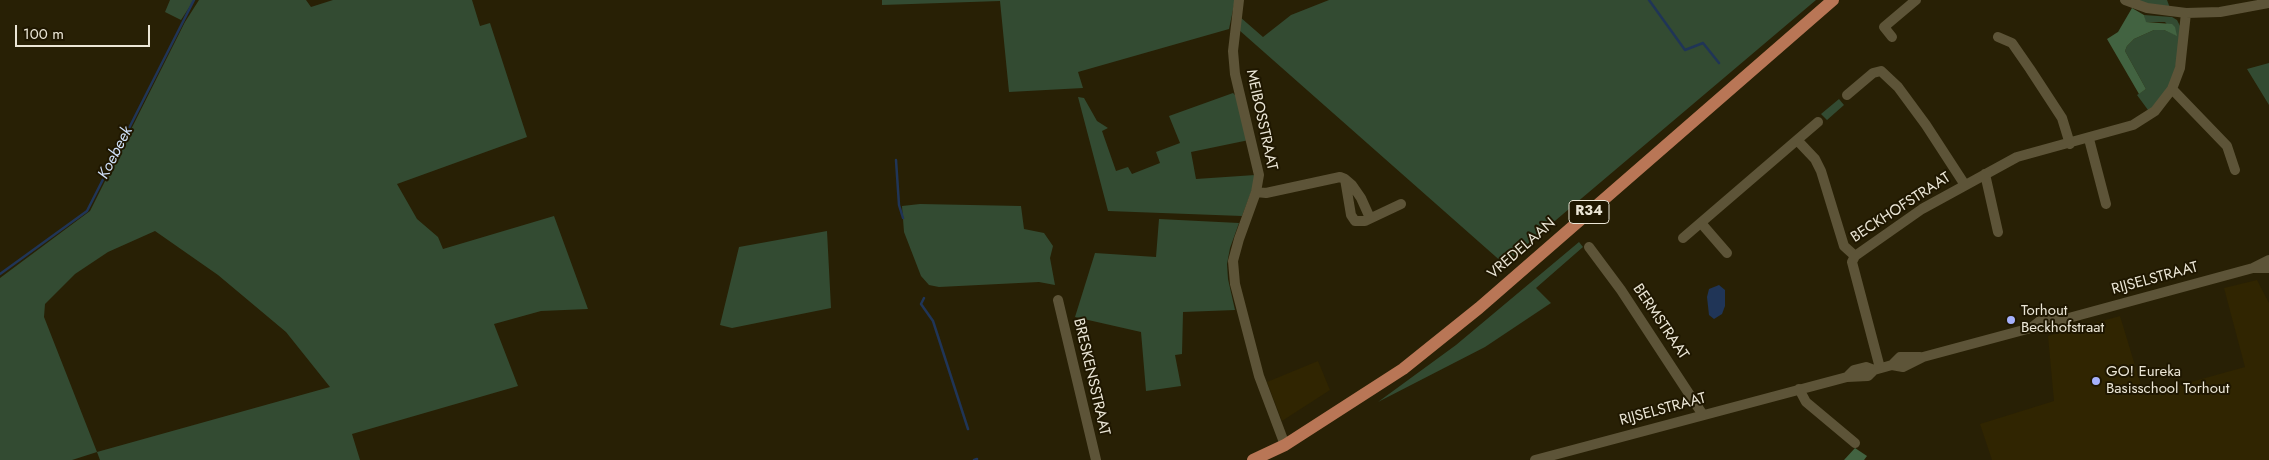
<!DOCTYPE html>
<html>
<head>
<meta charset="utf-8">
<style>
  body { margin:0 }
  #map { position:relative; width:2269px; height:460px; overflow:hidden; background:#282005; font-family:Jost,sans-serif }
  canvas { display:block }
  .scale { position:absolute; left:15px; top:25px; width:135px; height:22px; box-sizing:border-box; border:2px solid #ebe6d6; border-top:0; padding-left:6px; font-size:15px; line-height:18px; white-space:nowrap; color:#ebe6d6; -webkit-text-stroke:4px #1f1700; paint-order:stroke }
</style>
</head>
<body>
<div id="map">
<canvas width="2269" height="460"></canvas>
<div class="scale">100 m</div>
</div>
<script>
const ctx = document.querySelector('canvas').getContext('2d');
ctx.lineJoin = 'round';
function fillPath(path, color) { ctx.fillStyle = color; ctx.fill(path, 'evenodd'); }
const toPath = rows => new Path2D(rows.map(r => 'M' + r).join(''));
function trace(path, color, width, dash) { ctx.strokeStyle = color; ctx.lineWidth = width; ctx.lineCap = dash ? 'butt' : 'round'; ctx.setLineDash(dash || []); ctx.stroke(path); }
function label(font, color, halo, rows, align = 'center') {
  ctx.font = font + ' Jost,sans-serif'; ctx.lineWidth = 4; ctx.setLineDash([]); ctx.textBaseline = 'middle'; ctx.strokeStyle = halo; ctx.fillStyle = color; for (const [text, x, y, turn = 0] of rows) {
    ctx.save(); ctx.translate(x, y); ctx.rotate((+turn || 0) * Math.PI / 180); ctx.textAlign = isNaN(turn) ? turn : align; if (halo) ctx.strokeText(text, 0, 0); ctx.fillText(text, 0, 0); ctx.restore();
  }
}
fillPath(toPath([
  [2257,280,2269,303,2269,460,1992,460,1980,424,2054,401,2048,336,2120,316,2144,395,2245,367,2224,288],
  [1318,361,1330,390,1282,421,1267,382]
]), '#302501');
fillPath(toPath([
  [170,0,194,0,181,20,165,12],
  [199,0,306,0,311,7,333,0,472,0,480,26,490,23,527,137,397,184,417,219,438,237,443,249,554,216,588,309,541,311,494,324,518,386,352,434,360,460,100,460,97,452,72,460,0,460,0,278,90,211,185,22],
  [155,231,218,275,286,332,330,387,97,452,44,317,45,304,75,274,108,252],
  [882,0,1235,0,1229,29,1078,72,1083,88,1009,92,1000,1,882,5],
  [1329,0,1816,0,1504,264,1239,30,1240,17,1263,37,1291,15],
  [2137,0,2167,0,2170,8,2143,3],
  [2144,15,2172,17,2177,20,2182,30,2174,76,2169,88,2152,110,2148,110,2137,95,2146,89,2125,51,2127,46,2134,39,2154,30,2164,30,2176,35,2165,22,2145,22],
  [2269,63,2269,105,2247,69],
  [1233,93,1236,96,1249,140,1191,152,1196,179,1255,175,1253,187,1242,216,1108,211,1078,97,1084,98,1097,121,1108,128,1102,131,1116,171,1128,167,1132,174,1160,163,1156,152,1180,143,1169,116],
  [1839,99,1844,105,1827,120,1821,114],
  [920,204,1021,206,1024,229,1044,233,1053,246,1050,258,1055,285,1039,282,939,287,929,285,921,276,904,232,902,206],
  [1159,219,1239,223,1230,248,1227,264,1228,279,1235,310,1183,312,1182,354,1175,355,1181,386,1146,391,1141,332,1075,317,1095,253,1156,257],
  [827,231,831,308,732,328,720,325,739,247],
  [1579,242,1583,247,1536,288,1551,303,1485,347,1378,402,1456,345]
]), '#334b32');
fillPath(toPath([
  [2132,8,2144,15,2146,22,2172,24,2175,27,2177,36,2164,30,2154,30,2134,39,2127,46,2125,51,2146,89,2139,94,2107,39,2118,32],
  [1855,448,1867,456,1864,460,1844,460]
]), '#426341');
fillPath(toPath([
  [1719,285,1725,290,1725,306,1722,314,1714,319,1709,315,1707,297,1709,289]
]), '#203557');
trace(toPath([
  [1649,0,1685,50,1703,43,1719,63],
  [896,160,899,205,903,218],
  [0,274,87,211,194,0],
  [924,298,921,304,933,321,968,429],
  [974,460,977,459]
]), '#203557', 2.5);
trace(toPath([
  [1239,0,1233,51,1235,74,1259,175,1256,192,1239,239,1233,261,1235,284,1259,376,1285,445],
  [2125,0,2147,8,2186,13,2220,12,2269,3],
  [1892,37,1884,27,1916,0],
  [1998,37,2012,43,2030,69,2062,118,2070,144],
  [2172,89,2227,146,2235,170],
  [1847,95,1873,73,1881,71,1898,87,1926,125,1965,185],
  [2089,139,2106,204],
  [1797,140,1818,122],
  [1985,174,1998,232],
  [1345,179,1352,185,1361,198,1370,218],
  [1256,192,1266,193,1340,177,1345,179,1351,215,1355,221,1365,221,1401,204],
  [1701,223,1727,253],
  [1683,238,1797,140,1815,159,1821,171,1844,246,1855,256],
  [1589,247,1621,290,1703,415],
  [2253,268,2269,260],
  [1058,300,1096,460],
  [2031,328,2040,321,2052,318,2065,319],
  [1892,365,1900,357,1920,357],
  [1880,368,1852,262,1855,256,1922,209,2017,157,2133,125,2155,111,2172,89,2180,68,2186,13],
  [1847,377,1854,370,1866,367,1874,370],
  [1799,389,1806,402,1855,443],
  [1535,460,1847,377,1868,376,1874,370,1892,365,1903,367,1923,357,2031,328,2054,326,2065,319,2253,268,2269,268]
]), '#5d5438', 10);
trace(toPath([
  [1253,460,1285,445,1403,369,1479,308,1833,0]
]), '#b97656', 12);
for (const [x, y, r, color] of [
  [2011,320,5,"#a6b1fc"],
  [2096,381,5,"#a6b1fc"]
]) { const dot = new Path2D(); dot.arc(x, y, r, 0, 2 * Math.PI); ctx.fillStyle = color; ctx.fill(dot); trace(dot, '#1f1700', 2); }
for (const [x, y, w] of [
  [1589,212,40]
]) { const box = new Path2D(); box.roundRect(x - w / 2, y - 11.5, w, 23, 4); ctx.fillStyle = '#1f1700'; ctx.fill(box); trace(box, '#ebe6d6', 1); }
label('bold 14px', '#ebe6d6', null, [
  ["R34",1589,212]
]);
label('15px', '#ebe6d6', '#1f1700', [
  ["MEIBOSSTRAAT",1261,120,78],
  ["BECKHOFSTRAAT",1901,208,-33],
  ["VREDELAAN",1522,249,-41],
  ["RIJSELSTRAAT",2155,279,-15],
  ["BERMSTRAAT",1660,322,56],
  ["BRESKENSSTRAAT",1091,377,77],
  ["RIJSELSTRAAT",1663,410,-15]
]);
label('15px', '#ebe6d6', '#1f1700', [
  ["Torhout",2021,311],
  ["Beckhofstraat",2021,328],
  ["GO! Eureka",2106,372],
  ["Basisschool Torhout",2106,389]
], 'left');
label('italic 16px', '#cfdff8', '#1f1700', [
  ["Koebeek",116,153,-63]
]);
</script>
</body>
</html>
